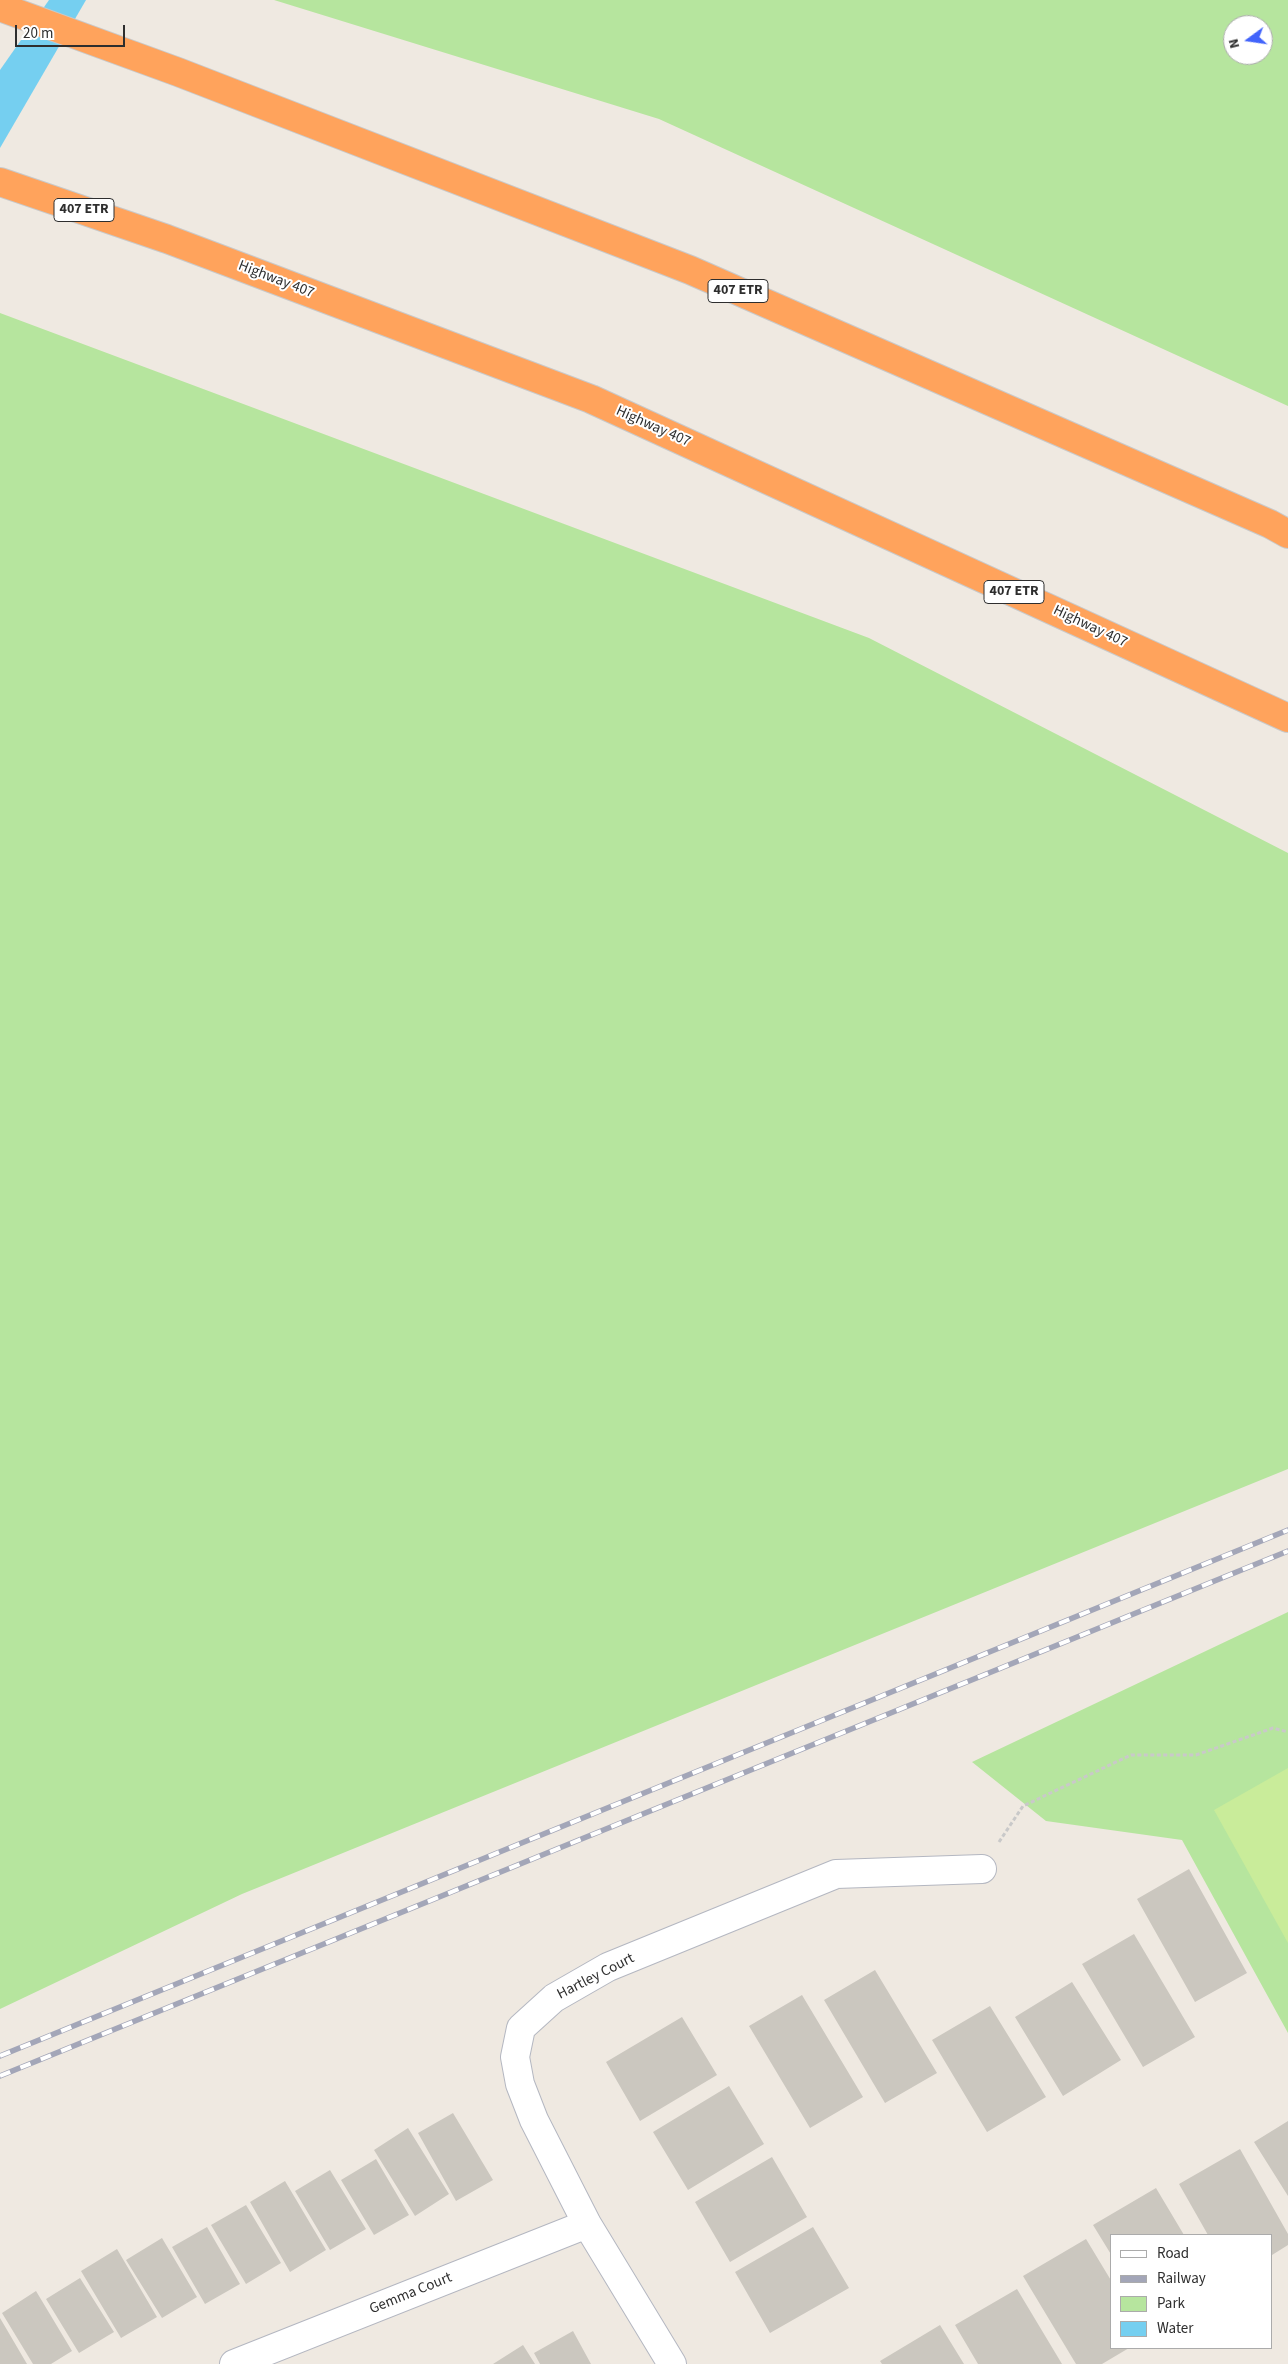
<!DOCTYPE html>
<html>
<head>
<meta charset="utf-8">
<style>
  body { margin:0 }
  #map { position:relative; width:1288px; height:2364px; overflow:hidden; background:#efe9e1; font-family:"Source Sans 3",sans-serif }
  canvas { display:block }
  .legend { position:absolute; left:1110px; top:2234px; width:162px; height:115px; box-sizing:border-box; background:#fff; border:1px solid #ababab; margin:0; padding:6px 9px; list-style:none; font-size:15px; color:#2e2e2e }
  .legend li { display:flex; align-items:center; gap:10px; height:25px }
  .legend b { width:25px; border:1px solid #ababab }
  .north { position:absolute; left:1223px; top:15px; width:50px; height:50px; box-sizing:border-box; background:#fff; border:1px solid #ababab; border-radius:50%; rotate:256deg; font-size:14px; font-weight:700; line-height:20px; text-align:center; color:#2e2e2e }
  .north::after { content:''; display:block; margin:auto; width:18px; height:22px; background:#4264fb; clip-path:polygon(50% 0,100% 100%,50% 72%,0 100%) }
  .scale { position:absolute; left:15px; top:25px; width:110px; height:22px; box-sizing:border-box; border:2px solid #2e2e2e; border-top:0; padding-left:6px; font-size:15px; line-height:18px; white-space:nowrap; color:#2e2e2e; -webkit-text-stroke:4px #fff; paint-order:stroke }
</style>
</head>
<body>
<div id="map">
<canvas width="1288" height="2364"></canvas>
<ul class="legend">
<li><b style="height:6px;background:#fff"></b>Road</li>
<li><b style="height:6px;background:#a3a6b8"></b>Railway</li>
<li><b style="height:14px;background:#b6e59e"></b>Park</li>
<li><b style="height:14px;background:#75cff0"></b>Water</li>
</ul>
<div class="north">N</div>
<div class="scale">20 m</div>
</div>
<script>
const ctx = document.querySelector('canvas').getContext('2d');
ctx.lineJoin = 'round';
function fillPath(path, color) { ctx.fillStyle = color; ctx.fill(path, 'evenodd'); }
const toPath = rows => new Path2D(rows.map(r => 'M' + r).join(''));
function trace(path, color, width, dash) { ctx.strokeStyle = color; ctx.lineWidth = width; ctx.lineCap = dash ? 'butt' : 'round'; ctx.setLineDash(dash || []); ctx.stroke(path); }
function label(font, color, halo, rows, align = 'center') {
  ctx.font = font + ' "Source Sans 3",sans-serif'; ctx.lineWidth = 4; ctx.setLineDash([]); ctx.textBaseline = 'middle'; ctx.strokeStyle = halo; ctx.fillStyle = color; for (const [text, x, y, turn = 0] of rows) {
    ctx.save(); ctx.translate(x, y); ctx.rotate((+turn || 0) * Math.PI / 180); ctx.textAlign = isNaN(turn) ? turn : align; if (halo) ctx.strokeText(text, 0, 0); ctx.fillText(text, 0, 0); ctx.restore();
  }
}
fillPath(toPath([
  [274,0,1288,0,1288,406,659,119],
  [1233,25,1263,25,1263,55,1233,55],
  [0,313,869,638,1288,853,1288,1469,242,1894,0,2009],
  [1288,1612,1288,2033,1182,1840,1046,1821,972,1762]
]), '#b6e59e');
fillPath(toPath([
  [1288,1768,1288,1943,1214,1810]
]), '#c9ec9a');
fillPath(toPath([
  [49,0,86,0,0,148,0,70]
]), '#75cff0');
fillPath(toPath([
  [1189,1869,1247,1973,1195,2002,1137,1899],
  [1134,1934,1195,2037,1143,2067,1082,1964],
  [875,1970,937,2073,885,2103,824,2000],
  [1072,1982,1121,2060,1063,2096,1015,2017],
  [802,1995,863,2097,810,2128,749,2026],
  [990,2006,1046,2097,987,2132,932,2040],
  [682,2017,717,2075,640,2121,606,2062],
  [729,2086,764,2144,688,2190,653,2132],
  [453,2113,493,2180,456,2201,418,2133],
  [1288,2121,1288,2196,1254,2142],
  [408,2128,449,2194,415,2216,374,2150],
  [1240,2149,1288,2234,1288,2245,1272,2255,1272,2235,1208,2235,1179,2184],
  [772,2157,807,2217,730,2262,695,2202],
  [376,2159,409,2215,374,2235,341,2180],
  [330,2170,366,2229,330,2250,295,2191],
  [285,2181,326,2250,290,2272,250,2202],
  [1156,2188,1184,2235,1112,2235,1112,2256,1093,2225],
  [246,2205,281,2263,246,2284,211,2225],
  [207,2227,240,2284,205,2304,172,2247],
  [813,2227,849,2288,770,2333,735,2272],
  [162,2238,197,2297,162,2318,126,2260],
  [1086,2239,1112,2282,1112,2348,1129,2348,1102,2364,1076,2364,1023,2276],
  [117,2249,157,2317,121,2338,81,2271],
  [80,2278,114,2332,79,2353,46,2299],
  [1017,2289,1062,2364,978,2364,955,2325],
  [36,2291,72,2351,51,2364,33,2364,2,2313],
  [0,2318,27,2364,0,2364],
  [940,2325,964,2364,882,2364,880,2361],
  [573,2331,591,2364,540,2364,534,2353],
  [523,2345,535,2364,493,2364]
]), '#cbc7bf');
const minor = toPath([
  [234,2364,587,2224],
  [672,2364,587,2224,534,2120,520,2084,515,2057,521,2028,554,1998,608,1967,836,1874,982,1869]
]);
const highway = toPath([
  [0,7,178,72,690,270,1270,524,1288,534],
  [0,182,167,239,591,399,1288,718]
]);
trace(minor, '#b4b7c1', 30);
trace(highway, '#c9c9c9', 30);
trace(toPath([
  [999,1842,1023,1806,1131,1755,1196,1755,1273,1728,1288,1732]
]), '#c9c9c9', 3, [4, 2.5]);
trace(minor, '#fff', 28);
trace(highway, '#ffa35c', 28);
const rail = toPath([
  [0,2056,1288,1530],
  [0,2076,1288,1551]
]);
trace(rail, '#a3a6b8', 5.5);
trace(rail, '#fff', 4, [11]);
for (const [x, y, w] of [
  [84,210,60],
  [738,291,60],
  [1014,592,60]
]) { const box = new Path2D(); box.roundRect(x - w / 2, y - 11.5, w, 23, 4); ctx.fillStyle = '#fff'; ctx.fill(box); trace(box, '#2e2e2e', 1); }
label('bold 14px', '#2e2e2e', null, [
  ["407 ETR",84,210],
  ["407 ETR",738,291],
  ["407 ETR",1014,592]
]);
label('15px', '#2e2e2e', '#fff', [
  ["Highway 407",276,280,21],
  ["Highway 407",653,427,24],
  ["Highway 407",1090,627,25],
  ["Hartley Court",596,1977,-27],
  ["Gemma Court",411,2294,-22]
]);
</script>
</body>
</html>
